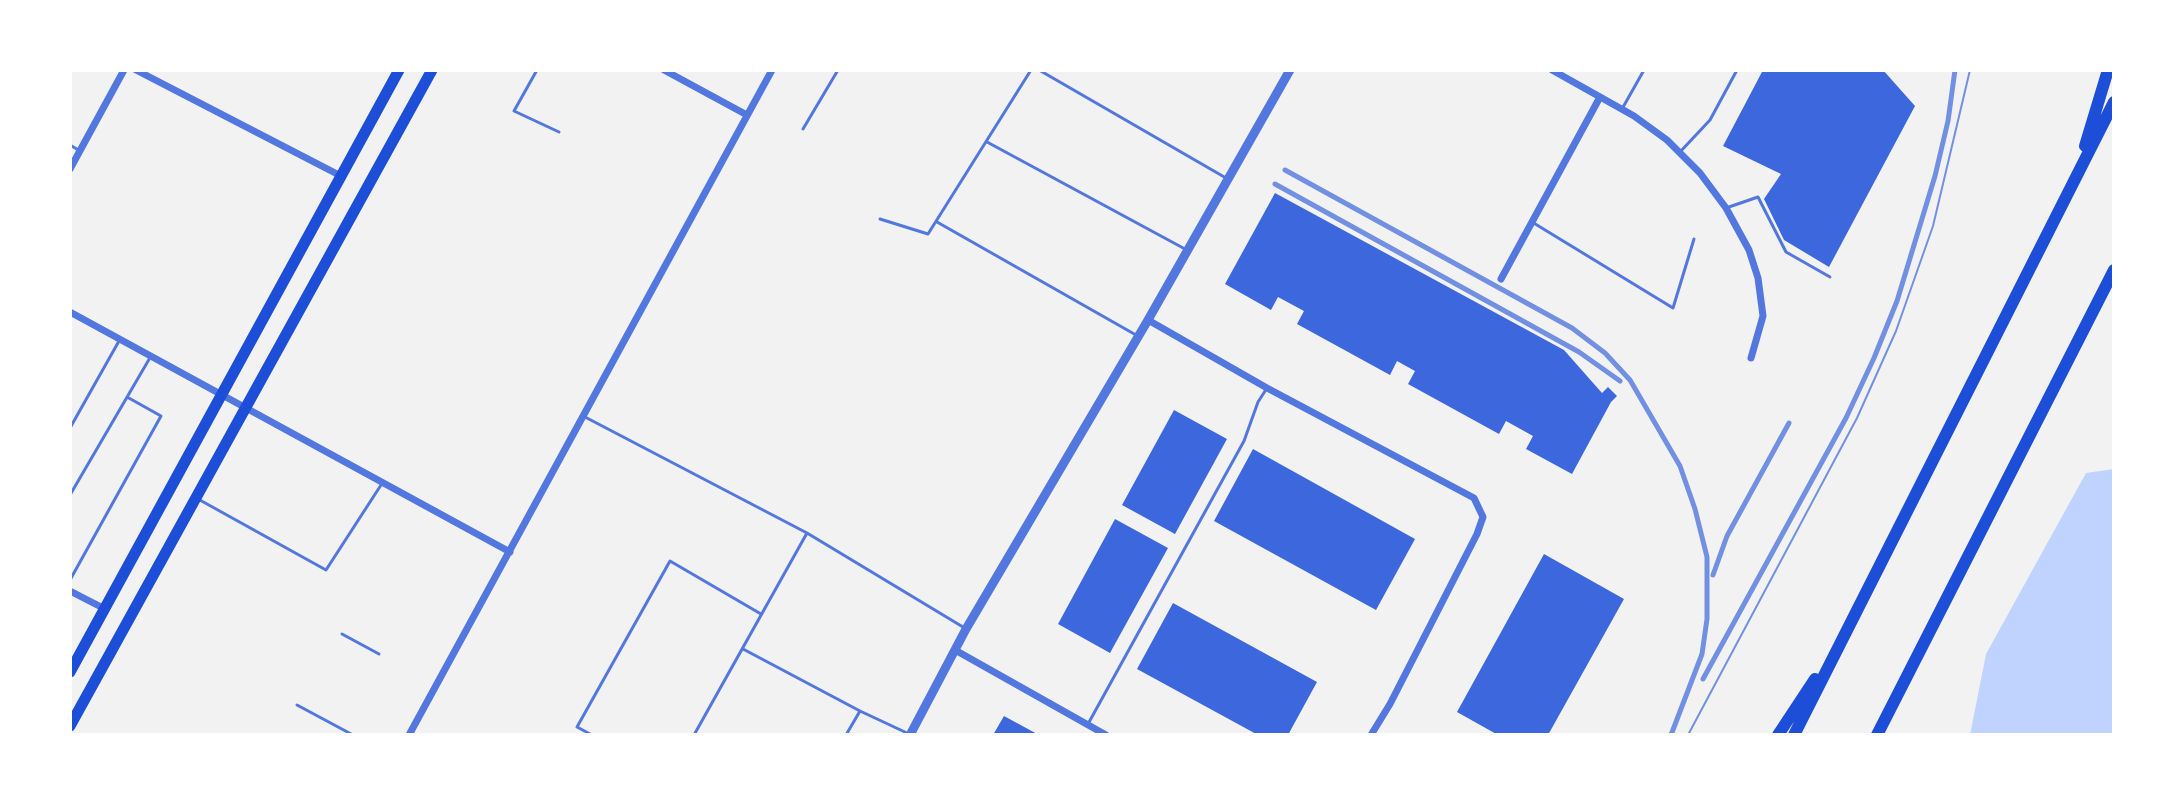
<!DOCTYPE html>
<html>
<head>
<meta charset="utf-8">
<style>
  body { margin:0 }
  #map { position:relative; width:2184px; height:805px; overflow:hidden; background:#f2f2f2; font-family:Poppins,sans-serif }
  canvas { display:block }
  .frame { position:absolute; inset:0; border:72px solid #fff; pointer-events:none }
</style>
</head>
<body>
<div id="map">
<canvas width="2184" height="805"></canvas>
<div class="frame"></div>
</div>
<script>
const ctx = document.querySelector('canvas').getContext('2d');
ctx.lineJoin = 'round';
function fillPath(path, color) { ctx.fillStyle = color; ctx.fill(path, 'evenodd'); }
const toPath = rows => new Path2D(rows.map(r => 'M' + r).join(''));
function trace(path, color, width, dash) { ctx.strokeStyle = color; ctx.lineWidth = width; ctx.lineCap = dash ? 'butt' : 'round'; ctx.setLineDash(dash || []); ctx.stroke(path); }
fillPath(toPath([
  [2114,469,2114,735,1970,735,1986,654,2086,473]
]), '#bfd3fe');
fillPath(toPath([
  [1763,70,1883,70,1915,106,1829,267,1784,240,1764,199,1781,174,1723,146],
  [1275,193,1564,350,1602,393,1608,387,1617,396,1611,402,1572,474,1526,449,1533,436,1506,421,1499,434,1408,384,1415,371,1397,361,1390,375,1297,324,1304,311,1278,297,1271,310,1225,284],
  [1174,410,1227,439,1175,534,1122,505],
  [1253,449,1415,539,1376,610,1214,521],
  [1115,519,1168,548,1110,653,1058,624],
  [1544,554,1624,599,1548,735,1498,735,1457,712],
  [1173,603,1317,682,1288,735,1258,735,1137,669],
  [1004,716,1039,735,993,735]
]), '#3d67dc');
trace(toPath([
  [537,70,514,111,559,132],
  [1039,70,1226,178],
  [1622,109,1644,70],
  [803,129,838,70],
  [987,142,1185,249],
  [70,145,80,151],
  [1680,152,1710,120,1737,70],
  [1726,208,1758,197,1786,252,1830,277],
  [880,219,928,234,1031,70],
  [937,222,1136,335],
  [1532,222,1673,308,1694,239],
  [585,417,807,533,963,627],
  [70,428,119,341],
  [70,495,151,356],
  [198,499,326,570,381,485],
  [70,580,161,416,127,397],
  [342,634,379,654],
  [743,649,860,711],
  [297,705,353,735],
  [1088,724,1244,441,1258,402,1267,388],
  [592,735,577,727,670,561,761,614],
  [694,735,807,533],
  [846,735,860,711,907,733]
]), '#5277de', 3);
trace(toPath([
  [136,70,341,176],
  [664,70,747,115],
  [1552,70,1634,116,1667,140,1700,173,1726,208,1749,250,1758,278,1763,316,1751,358],
  [70,169,124,70],
  [1501,279,1600,97],
  [70,312,510,552],
  [1148,320,1267,388,1474,498,1483,517,1477,534,1390,704,1371,735],
  [70,591,105,609],
  [955,650,1106,735],
  [409,735,772,70]
]), '#5277de', 7);
trace(toPath([
  [910,735,966,629,1148,320,1290,70]
]), '#5277de', 9);
trace(toPath([
  [70,672,399,70],
  [70,726,432,70]
]), '#1d4ed8', 11);
trace(toPath([
  [2085,146,2108,70],
  [1778,735,1815,679],
  [1794,735,2114,102],
  [1877,735,2114,270]
]), '#1d4ed8', 12);
trace(toPath([
  [1688,735,1857,418,1896,331,1933,226,1970,70]
]), '#7290e2', 2);
trace(toPath([
  [1285,170,1572,328,1605,353,1630,380,1680,466,1695,509,1707,557,1707,619,1702,654,1671,735],
  [1275,184,1579,352,1620,381],
  [1713,575,1727,536,1789,423],
  [1703,679,1846,418,1874,358,1897,301,1935,176,1948,121,1955,70]
]), '#7290e2', 5);
</script>
</body>
</html>
